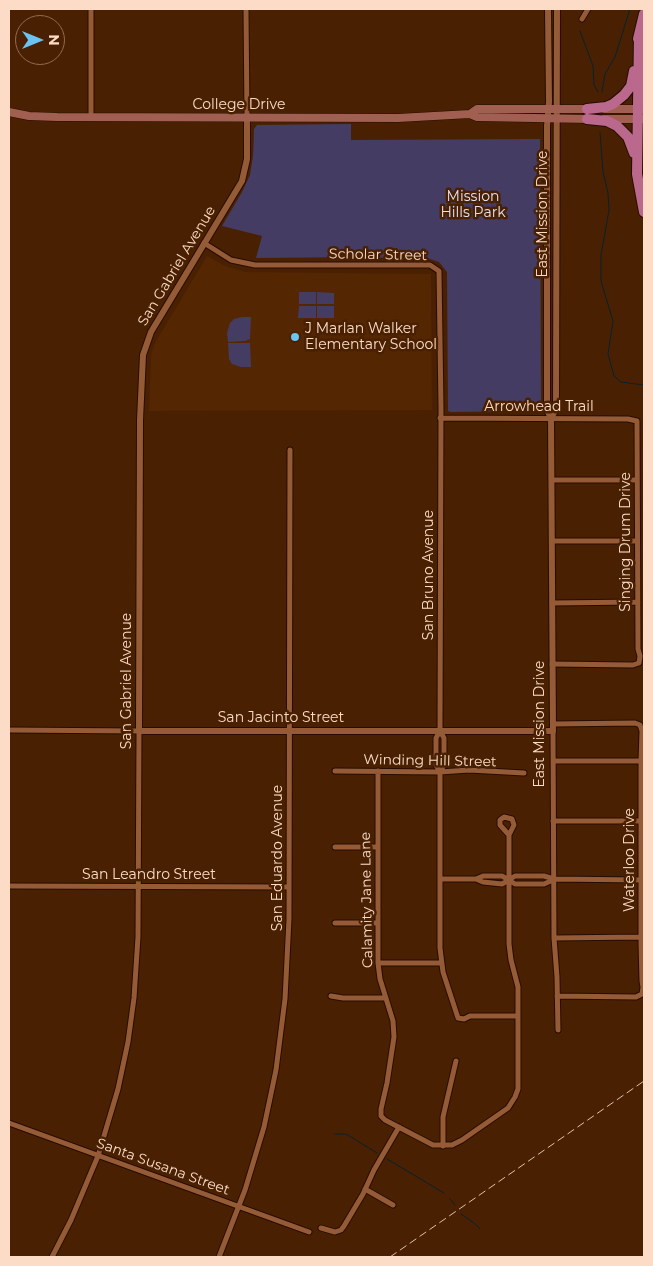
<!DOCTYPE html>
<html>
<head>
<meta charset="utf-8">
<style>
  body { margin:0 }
  #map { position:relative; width:653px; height:1266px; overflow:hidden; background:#492102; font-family:Montserrat,sans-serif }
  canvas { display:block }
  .frame { position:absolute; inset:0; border:10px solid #fcdbc7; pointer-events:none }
  .north { position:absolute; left:15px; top:15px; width:50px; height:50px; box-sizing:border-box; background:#492102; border:1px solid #916b51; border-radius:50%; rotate:90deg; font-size:14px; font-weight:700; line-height:20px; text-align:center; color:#fcdbc7 }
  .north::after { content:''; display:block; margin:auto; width:18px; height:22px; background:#6ac3f1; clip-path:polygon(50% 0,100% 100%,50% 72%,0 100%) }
</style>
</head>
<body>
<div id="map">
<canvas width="653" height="1266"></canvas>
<div class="frame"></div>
<div class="north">N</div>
</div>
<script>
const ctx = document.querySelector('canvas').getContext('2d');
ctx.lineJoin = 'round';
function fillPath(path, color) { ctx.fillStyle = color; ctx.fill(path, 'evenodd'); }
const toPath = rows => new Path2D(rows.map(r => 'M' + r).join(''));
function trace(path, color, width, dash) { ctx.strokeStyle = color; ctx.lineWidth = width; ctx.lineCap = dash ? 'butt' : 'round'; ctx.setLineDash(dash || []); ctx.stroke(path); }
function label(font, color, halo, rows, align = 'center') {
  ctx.font = font + ' Montserrat,sans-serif'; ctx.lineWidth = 5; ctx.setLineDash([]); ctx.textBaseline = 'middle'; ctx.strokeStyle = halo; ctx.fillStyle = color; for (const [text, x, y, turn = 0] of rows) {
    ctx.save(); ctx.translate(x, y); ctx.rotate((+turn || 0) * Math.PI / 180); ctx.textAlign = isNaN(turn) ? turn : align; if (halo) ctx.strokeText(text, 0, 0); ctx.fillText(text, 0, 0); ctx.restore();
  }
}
fillPath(toPath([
  [207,256,225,266,245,272,431,274,432,410,149,411,151,355,155,343]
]), '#542602');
fillPath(toPath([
  [351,124,351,140,540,139,541,407,539,411,451,412,448,411,447,272,439,262,427,258,412,257,411,259,361,257,256,258,262,236,222,226,242,192,250,175,253,156,254,129,257,125],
  [299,292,316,292,316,304,299,304],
  [317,292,334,293,334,304,317,304],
  [299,306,316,306,316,318,298,318],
  [317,306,334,306,334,318,317,318],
  [242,317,251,317,250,339,245,341,228,342,227,333,230,323,234,319],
  [228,343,250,343,251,367,241,367,232,364,229,359]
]), '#443c62');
trace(toPath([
  [580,31,593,66,594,85,598,92],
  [602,92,605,74,615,57,630,9],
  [600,132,603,172,608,193,609,210,601,255,601,281,613,321,608,354,614,376,621,382,644,385],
  [335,1134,346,1134,377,1153],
  [387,1159,444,1193],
  [450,1199,455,1205],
  [461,1214,474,1223,480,1229]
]), '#07222e', 1);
const minor = toPath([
  [91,9,91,117],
  [246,9,247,117],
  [582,19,588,9],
  [204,243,231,260,255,265,430,265,439,271,441,408,440,731,436,738,436,765,440,772],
  [440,418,628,419,637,421,638,649,640,656,639,663,633,665,552,664],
  [552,480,637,480],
  [552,541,637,541],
  [552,603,638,602],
  [553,724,635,723,640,725,642,731,641,761,641,944,642,981,643,987,642,994,636,997,557,996],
  [9,730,139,731,138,937,134,998,128,1042,118,1089,98,1156,71,1220,52,1257],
  [440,731,444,738,444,765,440,772,440,948,443,972,458,1018,464,1019,470,1016,518,1016],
  [553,731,554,938,557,977,558,1030],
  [553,761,641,761],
  [335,771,440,772,469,770,524,773],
  [378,771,378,963,380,979,393,1021,394,1037,387,1083,381,1109,381,1116,385,1120,433,1145,452,1145,462,1140,508,1108,515,1097,518,1089,518,987,511,960,509,944,509,835,514,825,512,819,504,817,500,820,500,825,509,835],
  [553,821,641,821],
  [335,847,378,847],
  [440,879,476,879,483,876,502,876,509,880,515,876,544,876,554,879,641,880],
  [476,879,483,882,502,884,509,880,515,884,544,884,553,880],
  [9,886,289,887],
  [335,923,378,923],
  [554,938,641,937],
  [378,963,441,963],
  [331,996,343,998,386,998],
  [9,1123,309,1232],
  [443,1146,443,1117,456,1061],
  [365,1189,393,1205],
  [321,1228,335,1232,341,1230,344,1226,363,1194,374,1170,399,1127],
  [219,1257,245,1190,264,1127,276,1070,285,999,289,919,290,450]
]);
const tertiary = toPath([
  [247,117,247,159,242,181,151,332,143,355,140,420,139,731,553,731,551,418,547,410,547,126,549,102,548,9],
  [551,418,556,409,557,9]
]);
const secondary = toPath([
  [605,109,644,109],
  [9,112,29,116,57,117,398,118,470,114,477,117,590,119],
  [470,114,477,109,591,109],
  [604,119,644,119]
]);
const motorway = toPath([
  [639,35,637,174,644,212],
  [638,39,644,14],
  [587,109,606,107,613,104,624,95,631,86,634,71],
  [587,119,607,121,617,126,628,137,634,153]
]);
trace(minor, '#280c00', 7);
trace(tertiary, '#280c00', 8);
trace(secondary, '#280c00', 9);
trace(motorway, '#280c00', 12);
trace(minor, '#955b36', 5);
trace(tertiary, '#955b36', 6);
trace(secondary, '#a05f50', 8);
trace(motorway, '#ba698d', 10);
trace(toPath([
  [390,1257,644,1081]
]), '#e3c1ab', 1, [8, 4]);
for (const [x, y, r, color] of [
  [295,337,5,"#6ac3f1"]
]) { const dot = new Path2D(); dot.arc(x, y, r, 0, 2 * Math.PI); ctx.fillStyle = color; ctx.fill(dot); trace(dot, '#492102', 2); }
label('14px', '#fcdbc7', '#492102', [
  ["College Drive",239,105],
  ["East Mission Drive",543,214,-90],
  ["Scholar Street",378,255,1],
  ["San Gabriel Avenue",177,266,-59],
  ["Arrowhead Trail",539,407],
  ["Singing Drum Drive",626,542,-90],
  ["San Bruno Avenue",429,575,-90],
  ["San Gabriel Avenue",127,681,-90],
  ["San Jacinto Street",281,718],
  ["East Mission Drive",540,724,-90],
  ["Winding Hill Street",430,761,1],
  ["San Eduardo Avenue",278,858,-90],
  ["Waterloo Drive",630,860,-90],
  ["San Leandro Street",149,875],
  ["Calamity Jane Lane",367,900,-91],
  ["Santa Susana Street",163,1167,20]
]);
label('14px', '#e4e2f5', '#492102', [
  ["Mission",473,197],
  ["Hills Park",473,213]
]);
label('14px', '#fcdbc7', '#492102', [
  ["J Marlan Walker",305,329],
  ["Elementary School",305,345]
], 'left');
</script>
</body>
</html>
